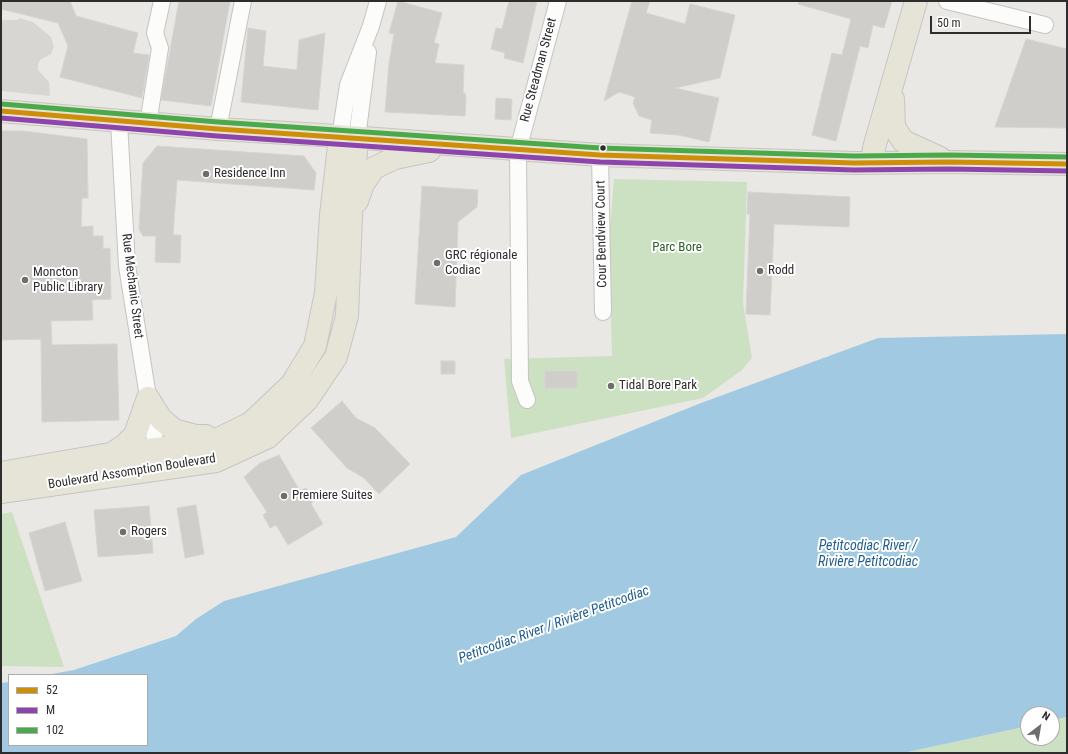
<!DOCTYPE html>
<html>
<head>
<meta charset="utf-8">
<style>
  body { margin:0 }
  #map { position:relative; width:1068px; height:754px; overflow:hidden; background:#eae8e5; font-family:"Roboto Condensed",sans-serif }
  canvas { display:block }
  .frame { position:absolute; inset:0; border:2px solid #2d2d2d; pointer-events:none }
  .legend { position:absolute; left:8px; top:674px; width:140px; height:72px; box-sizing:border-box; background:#fff; border:1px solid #ababab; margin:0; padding:5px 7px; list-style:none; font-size:12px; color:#2d2d2d }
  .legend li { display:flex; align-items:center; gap:8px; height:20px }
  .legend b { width:20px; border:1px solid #ababab }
  .north { position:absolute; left:1020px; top:706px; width:40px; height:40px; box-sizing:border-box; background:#fff; border:1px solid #ababab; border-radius:50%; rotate:31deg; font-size:11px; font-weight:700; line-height:16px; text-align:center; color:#2d2d2d }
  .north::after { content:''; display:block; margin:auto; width:14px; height:18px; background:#6f6e6d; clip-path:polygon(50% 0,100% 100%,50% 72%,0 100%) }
  .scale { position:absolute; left:930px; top:16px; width:101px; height:18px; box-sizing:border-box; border:2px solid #2d2d2d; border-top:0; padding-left:5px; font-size:12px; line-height:14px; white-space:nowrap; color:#2d2d2d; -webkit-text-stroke:3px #fff; paint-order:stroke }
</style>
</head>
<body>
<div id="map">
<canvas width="1068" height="754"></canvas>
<div class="frame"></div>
<ul class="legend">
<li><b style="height:5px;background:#cf8e09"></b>52</li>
<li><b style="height:5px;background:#8e44ad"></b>M</li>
<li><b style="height:5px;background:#4aaa4b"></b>102</li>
</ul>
<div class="north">N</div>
<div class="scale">50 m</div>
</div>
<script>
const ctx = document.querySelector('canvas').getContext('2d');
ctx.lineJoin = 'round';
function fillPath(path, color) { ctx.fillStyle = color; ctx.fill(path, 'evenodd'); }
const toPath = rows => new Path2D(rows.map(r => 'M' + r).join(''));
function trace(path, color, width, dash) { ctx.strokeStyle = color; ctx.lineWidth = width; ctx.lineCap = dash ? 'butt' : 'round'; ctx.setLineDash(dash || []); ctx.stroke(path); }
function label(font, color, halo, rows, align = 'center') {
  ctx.font = font + ' "Roboto Condensed",sans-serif'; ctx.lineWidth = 4; ctx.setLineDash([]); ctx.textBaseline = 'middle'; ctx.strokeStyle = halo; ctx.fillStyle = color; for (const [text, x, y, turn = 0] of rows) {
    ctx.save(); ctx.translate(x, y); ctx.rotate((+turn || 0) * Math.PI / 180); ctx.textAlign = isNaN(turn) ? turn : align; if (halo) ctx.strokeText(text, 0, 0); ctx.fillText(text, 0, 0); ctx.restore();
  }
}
fillPath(toPath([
  [614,179,747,182,743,303,752,358,742,370,703,398,511,438,504,359,612,356,609,240],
  [12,512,64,667,1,666,1,514],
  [1067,717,1067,753,903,753,1028,726,1028,738,1052,738,1052,720]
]), '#cbe1c2');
fillPath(toPath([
  [19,18,33,22,51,37,54,47,51,54,40,60,38,64,38,70,49,82,50,96,1,91,1,20,18,20]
]), '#d8d6d3');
fillPath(toPath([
  [1067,334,1067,717,1052,720,1052,714,1028,714,1028,726,903,753,1,753,1,683,9,682,9,745,147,745,147,675,46,675,74,670,176,636,196,619,224,601,456,537,521,475,701,403,878,338]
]), '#a1cae2');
const building = toPath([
  [1,1,70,1,76,16,138,33,133,53,149,55,142,98,60,77,68,46,58,23,1,9,1,1],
  [179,1,230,1,211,106,161,100,179,1],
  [398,1,442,13,434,43,439,44,435,63,464,65,463,93,465,93,466,99,465,116,385,112,389,63,394,34,389,33,398,1],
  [509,1,537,1,523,63,504,58,505,53,491,49,496,28,502,29,509,1],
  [632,1,650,1,646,13,685,24,690,4,735,15,720,78,675,88,719,98,709,142,678,135,650,133,652,120,639,116,633,103,635,97,619,92,604,101,632,1],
  [799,1,892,1,884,28,873,25,868,48,860,46,836,141,812,135,832,53,842,55,851,19,798,4,799,1],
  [248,28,266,31,263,66,297,70,299,40,325,33,318,110,241,102,248,28],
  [1026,39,1067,49,1067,128,995,127,1026,39],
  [496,98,512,99,511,120,495,119,496,98],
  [1,131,24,131,87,139,88,198,82,198,81,227,93,226,93,236,103,236,103,249,110,248,111,299,92,300,93,320,51,321,52,345,117,344,119,420,42,422,41,339,1,340,1,131],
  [157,146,304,156,316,173,314,190,177,180,173,235,181,235,180,263,155,262,156,236,143,236,139,229,143,163,157,146],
  [422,186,478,190,477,207,458,222,455,307,415,304,422,186],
  [748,192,850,197,849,227,774,224,770,315,746,314,750,214,747,214,748,192],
  [441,361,455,361,455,374,441,374,441,361],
  [545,371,577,371,577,388,545,388,545,371],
  [342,401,356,418,375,428,410,464,379,494,364,478,347,468,311,428,342,401],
  [279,455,300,491,306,488,314,500,311,504,323,524,288,545,276,525,270,528,263,515,267,512,244,477,260,463,279,455],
  [196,505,204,554,185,558,177,508,196,505],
  [149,506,153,553,98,557,94,510,149,506],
  [65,522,82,581,45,591,29,533,65,522]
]);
fillPath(building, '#cfcecb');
trace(building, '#d5d4d0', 1);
const minor = toPath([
  [947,1,1045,25],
  [119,122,127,266,158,459],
  [148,124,160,48,155,33,162,1],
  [218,129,243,1],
  [340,137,348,85,371,26,378,1],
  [357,138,368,52],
  [600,155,603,312],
  [527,400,520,381,518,150,558,1]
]);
const primary = toPath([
  [893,99,894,127,903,141,940,158],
  [1,111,218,129,321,135,600,155,854,163,949,162,1067,164],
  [872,162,874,148,916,1],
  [357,201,363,184,374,168,395,158,429,151],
  [148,398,161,419,174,430,196,436,206,436],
  [111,454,125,445,135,435,148,398],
  [1,473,110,454,210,443,251,423,292,384,315,346,326,293,331,215,340,137],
  [1,492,216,461,268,437,307,400,336,357,347,316,351,217,357,138]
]);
trace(minor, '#c4c4c4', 18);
trace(primary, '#c6c5c3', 24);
trace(minor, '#fcfcfb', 16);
trace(primary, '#e6e4d7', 22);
trace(toPath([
  [1,111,218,129,600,155,854,163,949,162,1067,164]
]), '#cf8e09', 5);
trace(toPath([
  [1,118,217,136,600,162,854,170,949,169,1067,171]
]), '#8e44ad', 5);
trace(toPath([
  [2,104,218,122,600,148,854,156,949,155,1067,157]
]), '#4aaa4b', 5);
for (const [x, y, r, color] of [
  [603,148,3.5,"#2d2d2d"],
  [206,174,4,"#6f6e6d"],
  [437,263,4,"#6f6e6d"],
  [760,271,4,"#6f6e6d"],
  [25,280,4,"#6f6e6d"],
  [611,386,4,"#6f6e6d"],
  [284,496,4,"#6f6e6d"],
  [123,532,4,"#6f6e6d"]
]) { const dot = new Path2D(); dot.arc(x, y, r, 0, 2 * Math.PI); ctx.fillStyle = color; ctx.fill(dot); trace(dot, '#fff', 1.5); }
label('13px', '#2d2d2d', '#fff', [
  ["Rue Steadman Street",539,70,-75],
  ["Cour Bendview Court",602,234,-91],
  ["Rue Mechanic Street",132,286,83],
  ["Boulevard Assomption Boulevard",132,472,-9]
]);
label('13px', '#2d2d2d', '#fff', [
  ["Residence Inn",214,174],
  ["GRC régionale",445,256],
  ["Codiac",445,271],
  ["Rodd",768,271],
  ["Moncton",33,273],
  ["Public Library",33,288],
  ["Tidal Bore Park",619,386],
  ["Premiere Suites",292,496],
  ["Rogers",131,532]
], 'left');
label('13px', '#2b6324', '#fff', [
  ["Parc Bore",677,248]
]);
label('italic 14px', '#1f5c90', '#fff', [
  ["Petitcodiac River /",868,546],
  ["Rivière Petitcodiac",868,562],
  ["Petitcodiac River / Rivière Petitcodiac",554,625,-20]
]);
</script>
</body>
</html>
